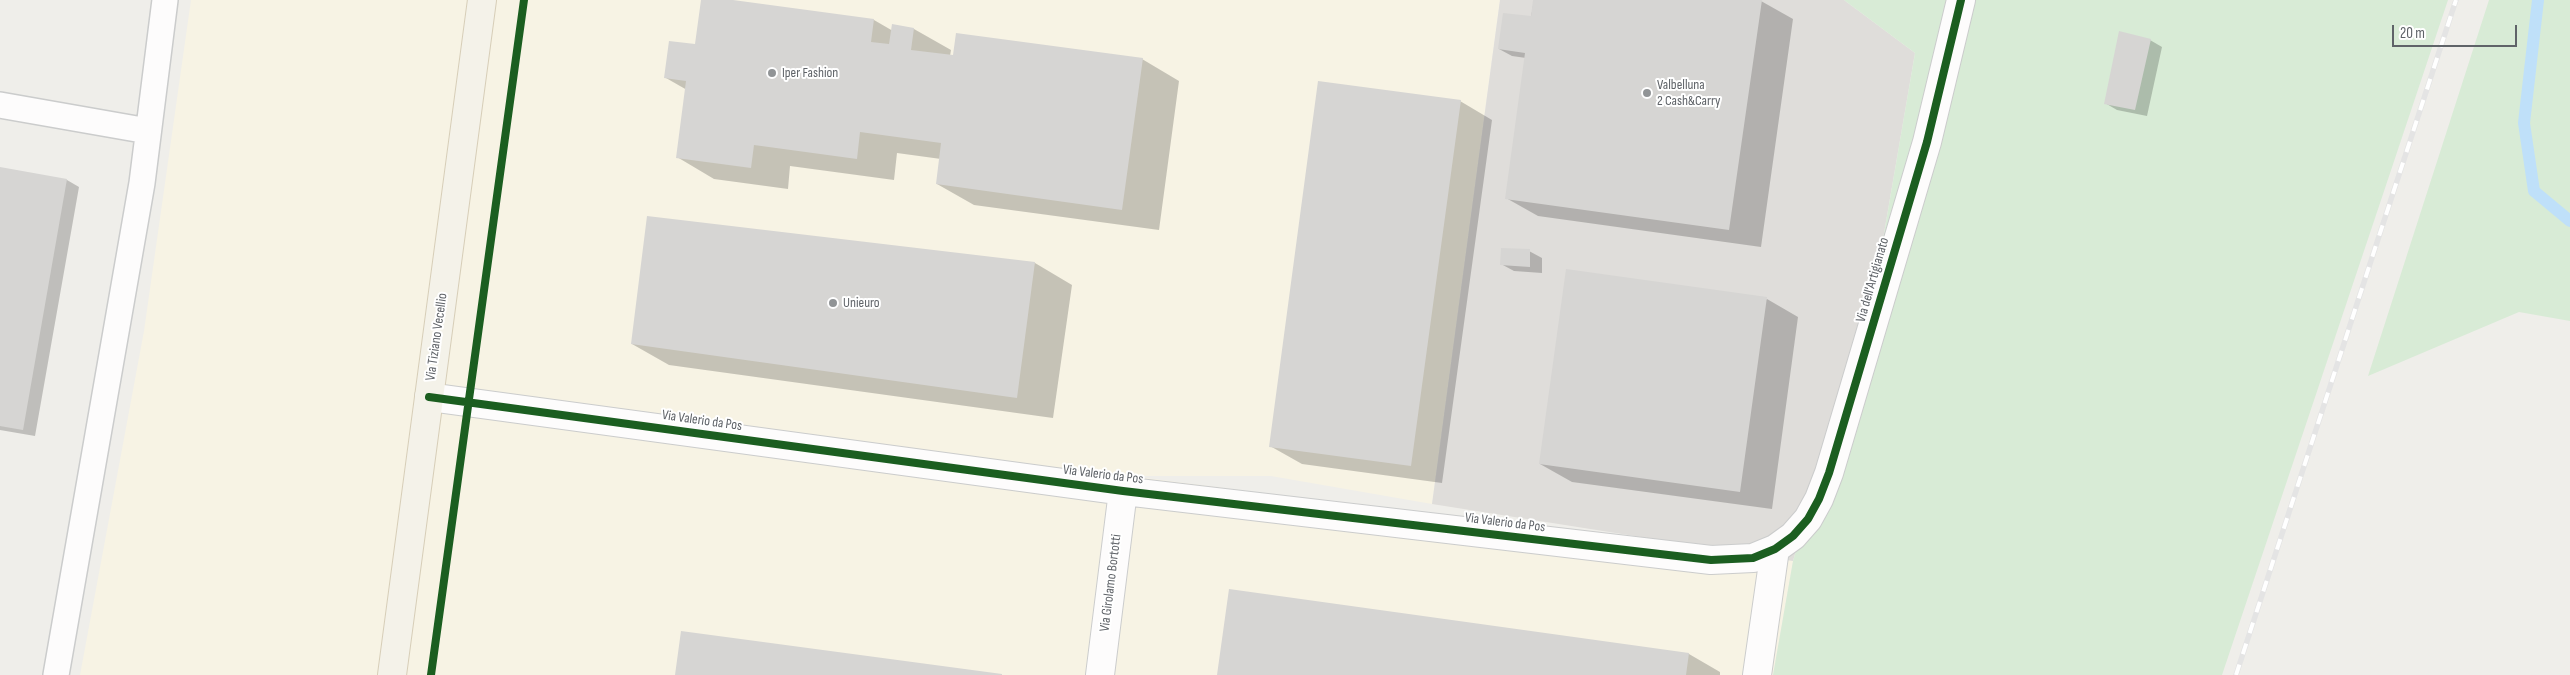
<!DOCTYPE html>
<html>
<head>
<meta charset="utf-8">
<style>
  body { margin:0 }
  #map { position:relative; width:2570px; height:675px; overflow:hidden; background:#efeeea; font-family:"Sofia Sans Condensed",sans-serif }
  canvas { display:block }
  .scale { position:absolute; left:2392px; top:25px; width:125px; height:22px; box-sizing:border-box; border:2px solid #5f6368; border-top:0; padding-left:6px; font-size:15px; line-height:18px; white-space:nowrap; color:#5f6368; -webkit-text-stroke:4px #fff; paint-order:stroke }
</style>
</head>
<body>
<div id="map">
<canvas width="2570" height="675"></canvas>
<div class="scale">20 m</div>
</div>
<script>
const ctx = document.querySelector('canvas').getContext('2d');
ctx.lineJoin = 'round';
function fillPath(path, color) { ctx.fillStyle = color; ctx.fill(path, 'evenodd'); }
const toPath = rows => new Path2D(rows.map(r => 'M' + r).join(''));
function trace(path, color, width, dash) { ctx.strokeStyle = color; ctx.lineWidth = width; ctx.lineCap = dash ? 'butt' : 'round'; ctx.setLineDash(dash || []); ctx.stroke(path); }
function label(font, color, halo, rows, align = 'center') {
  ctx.font = font + ' "Sofia Sans Condensed",sans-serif'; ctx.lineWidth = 4; ctx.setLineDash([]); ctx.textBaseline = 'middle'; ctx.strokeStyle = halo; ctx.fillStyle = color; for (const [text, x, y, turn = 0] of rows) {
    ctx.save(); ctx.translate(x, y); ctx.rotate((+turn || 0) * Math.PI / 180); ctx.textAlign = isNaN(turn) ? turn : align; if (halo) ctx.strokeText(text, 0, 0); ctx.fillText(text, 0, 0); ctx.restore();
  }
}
fillPath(toPath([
  [191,0,1500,0,1432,504,1271,476,1130,476,1793,561,1773,675,80,675,144,331]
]), '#f7f3e4');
fillPath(toPath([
  [1500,0,1844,0,1915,53,1876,280,1793,561,1432,504]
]), '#dfddda');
fillPath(toPath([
  [1844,0,2448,0,2222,675,1773,675,1793,561,1876,280,1915,53],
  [2489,0,2570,0,2570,321,2519,312,2368,376]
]), '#d8ebd6');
fillPath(toPath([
  [703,0,723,0,874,20,893,31,914,29,951,50,950,56,1142,59,1179,81,1159,230,974,205,937,184,941,159,897,153,894,180,790,166,788,189,714,179,677,157,687,90,666,78,696,46],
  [1534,0,1755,0,1761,1,1793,19,1761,247,1538,216,1506,198,1526,58,1512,56,1499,49,1531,17],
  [2150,40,2162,47,2147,116,2117,110,2105,103],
  [1460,101,1492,120,1442,483,1302,464,1270,446],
  [0,168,67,180,79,187,35,436,0,430],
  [1529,251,1542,258,1542,273,1514,271,1501,264],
  [1035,263,1072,285,1053,418,669,365,632,344],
  [1767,299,1798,317,1772,509,1572,482,1540,464],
  [1689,654,1720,672,1720,675,1218,675]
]), '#0003');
trace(toPath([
  [2538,0,2524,123,2534,191,2570,221]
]), '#bfe0f9', 12);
fillPath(toPath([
  [701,0,733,0,874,19,871,42,889,44,892,24,914,28,911,50,953,55,956,33,1143,58,1122,210,936,184,941,143,860,132,857,159,754,145,751,168,676,158,686,81,664,78,669,41,695,44],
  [1533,0,1762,0,1729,230,1505,199,1525,53,1498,49,1503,13,1531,16],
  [2119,31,2151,39,2135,110,2104,104],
  [1318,81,1461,100,1411,466,1269,447],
  [0,167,67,179,23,430,0,426],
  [647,216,1035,262,1017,398,631,344],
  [1501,248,1530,249,1530,267,1500,265],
  [1566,269,1767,297,1740,492,1539,464],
  [1229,589,1689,653,1686,675,1217,675],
  [681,631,1002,674,1002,675,675,675]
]), '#d6d5d3');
const service = toPath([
  [0,105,148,131],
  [56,675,142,183,165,0]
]);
const minor = toPath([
  [429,397,1123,491,1711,560,1753,558,1775,549,1793,536,1808,519,1819,499,1829,473,1927,142,1961,0],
  [1100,675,1123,491],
  [1757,675,1775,549]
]);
const primary = toPath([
  [392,675,482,0]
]);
trace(service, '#cbcccc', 28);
trace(minor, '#cbcccc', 30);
trace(primary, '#d7ceb8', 30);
trace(service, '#fdfcfc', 25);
trace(minor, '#fdfcfc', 28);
trace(primary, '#f4f2e9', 28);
const rail = toPath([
  [2236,675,2456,0]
]);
trace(rail, '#e4e4e4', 5.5);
trace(rail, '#fff', 4, [11]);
trace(toPath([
  [429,397,1123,491,1711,560,1753,558,1775,549,1793,536,1808,519,1819,499,1829,473,1927,142,1961,0],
  [431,675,524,0]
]), '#1b5e20', 8);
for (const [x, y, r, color] of [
  [772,73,5,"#919496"],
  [1647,93,5,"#919496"],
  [833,303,5,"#919496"]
]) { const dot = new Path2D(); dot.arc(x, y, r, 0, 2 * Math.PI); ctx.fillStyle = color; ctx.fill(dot); trace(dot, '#fff', 2); }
label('14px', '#5f6368', '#fff', [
  ["Iper Fashion",782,73],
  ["Valbelluna",1657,85],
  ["2 Cash&Carry",1657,101],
  ["Unieuro",843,303]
], 'left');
label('14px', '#5f6368', '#fff', [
  ["Via dell'Artigianato",1873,280,-74],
  ["Via Tiziano Vecellio",437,337,-82],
  ["Via Valerio da Pos",702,421,8],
  ["Via Valerio da Pos",1103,475,7],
  ["Via Valerio da Pos",1505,523,7],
  ["Via Girolamo Bortotti",1111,583,-83]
]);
</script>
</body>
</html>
